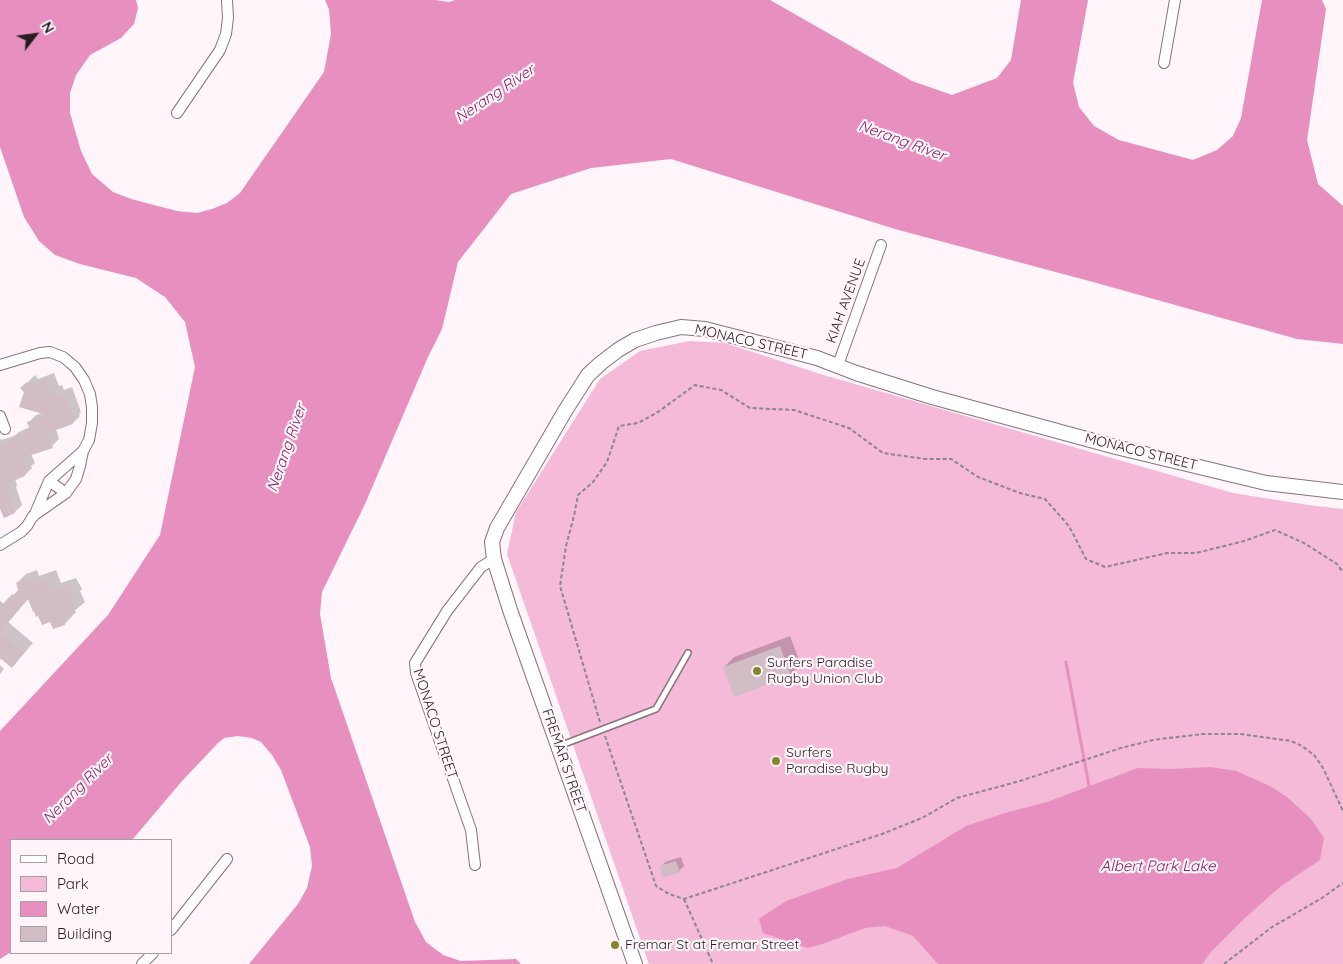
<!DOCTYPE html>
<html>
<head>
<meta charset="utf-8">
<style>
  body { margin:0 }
  #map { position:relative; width:1343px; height:964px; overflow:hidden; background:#fff5fa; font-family:Quicksand,sans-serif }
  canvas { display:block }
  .legend { position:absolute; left:10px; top:839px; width:162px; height:115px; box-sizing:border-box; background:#fff5fa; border:1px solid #a89fa4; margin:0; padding:6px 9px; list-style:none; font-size:15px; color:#261e22 }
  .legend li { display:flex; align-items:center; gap:10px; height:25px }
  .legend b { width:25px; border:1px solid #a89fa4 }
  .north { position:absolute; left:10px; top:10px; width:50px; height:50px; -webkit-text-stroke:4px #fff5fa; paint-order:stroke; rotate:60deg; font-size:14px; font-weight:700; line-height:20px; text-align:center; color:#261e22 }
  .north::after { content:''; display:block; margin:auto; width:18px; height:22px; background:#261e22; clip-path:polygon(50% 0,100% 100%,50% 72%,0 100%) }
</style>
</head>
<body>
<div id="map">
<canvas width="1343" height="964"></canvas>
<ul class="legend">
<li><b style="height:6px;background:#fff"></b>Road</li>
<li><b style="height:14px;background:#f4bad7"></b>Park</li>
<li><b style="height:14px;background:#e78fbe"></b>Water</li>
<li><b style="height:14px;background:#d2bcc6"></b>Building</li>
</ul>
<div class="north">N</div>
</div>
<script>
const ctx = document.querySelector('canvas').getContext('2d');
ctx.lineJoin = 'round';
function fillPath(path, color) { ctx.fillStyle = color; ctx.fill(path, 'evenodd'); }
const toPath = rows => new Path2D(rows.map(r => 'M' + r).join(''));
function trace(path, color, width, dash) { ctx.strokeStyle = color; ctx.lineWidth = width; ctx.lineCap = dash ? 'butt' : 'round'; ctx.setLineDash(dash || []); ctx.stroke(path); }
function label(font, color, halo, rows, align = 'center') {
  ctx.font = font + ' Quicksand,sans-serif'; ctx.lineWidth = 4.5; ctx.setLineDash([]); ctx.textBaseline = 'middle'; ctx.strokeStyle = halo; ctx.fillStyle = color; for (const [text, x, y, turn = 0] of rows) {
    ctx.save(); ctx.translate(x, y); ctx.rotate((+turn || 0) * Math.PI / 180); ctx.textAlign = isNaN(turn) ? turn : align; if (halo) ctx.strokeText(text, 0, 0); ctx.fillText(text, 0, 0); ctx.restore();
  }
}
fillPath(toPath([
  [690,341,725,343,820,374,1233,493,1308,505,1343,509,1343,964,649,964,507,554,516,512,600,379,640,351]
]), '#f4bad7');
fillPath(toPath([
  [0,0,136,0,138,8,134,24,121,38,90,55,76,75,70,93,70,113,81,151,92,174,113,192,131,199,177,211,197,213,212,209,227,203,240,193,324,72,331,34,329,9,325,0,435,0,449,2,455,0,770,0,912,81,952,95,997,78,1011,60,1021,0,1088,0,1073,83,1079,107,1094,126,1119,140,1193,160,1217,150,1233,136,1241,118,1262,0,1322,0,1326,9,1307,140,1318,184,1343,206,1343,344,1297,339,1093,282,895,229,671,159,591,168,511,194,458,262,442,329,428,357,365,504,322,592,320,614,331,678,415,922,426,942,443,955,461,961,516,959,521,964,249,964,298,904,307,888,312,866,310,847,281,770,272,755,261,742,252,738,238,736,224,738,218,743,182,781,132,840,11,840,11,952,0,959,0,731,108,615,160,535,195,367,185,322,165,297,136,278,80,264,55,255,39,241,24,217,0,147],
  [1211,767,1236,771,1270,786,1287,797,1311,819,1324,838,1320,860,1281,886,1245,918,1211,952,1202,964,938,964,913,936,885,926,865,928,825,943,808,948,763,933,759,919,786,901,848,879,897,868,966,826,1005,813,1047,802,1138,768,1171,769]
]), '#e78fbe');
fillPath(toPath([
  [54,373,59,386,62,385,64,390,72,387,81,412,79,414,80,416,73,423,56,429,59,439,52,446,31,454,35,463,31,466,32,468,25,475,15,479,17,485,16,487,22,505,15,512,0,506,0,437,1,440,14,436,19,432,30,427,29,422,36,415,42,413,22,388,35,375,38,379],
  [37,570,39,576,56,570,61,583,76,578,82,589,80,591,85,602,73,612,74,614,65,624,54,628,51,621,29,598,8,622,33,643,21,657,2,658,0,660,0,607,12,594,15,596,20,591,17,583,26,574],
  [790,636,801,665,790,675,724,667,734,657],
  [0,665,4,669,0,674],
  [681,857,684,866,679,871,661,867,665,862]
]), '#0003');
trace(toPath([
  [1066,662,1089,786]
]), '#e78fbe', 3);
fillPath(toPath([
  [47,380,51,393,54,392,56,397,65,394,74,420,72,421,73,424,48,433,53,448,22,458,28,471,24,473,25,476,7,484,11,494,9,494,15,513,4,518,0,509,0,445,11,441,10,439,30,430,27,422,46,415,19,407,24,392,20,388,27,382,30,386],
  [27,578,30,585,46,579,51,592,67,586,69,592,70,591,73,599,71,600,76,613,63,618,65,625,53,629,50,622,42,625,38,616,36,617,34,611,33,612,28,599,0,632,24,653,12,668,0,658,0,601,5,605,18,590,16,583],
  [780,646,791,676,734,697,723,667],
  [676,861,680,872,663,878,659,866]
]), '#d2bcc6');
const lane = toPath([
  [559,746,656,709,688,653]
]);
const street = toPath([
  [1164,63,1175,0],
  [177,113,220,50,226,34,228,18,227,0],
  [0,365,40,353,50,352,63,357,75,367,84,380,90,394,92,407,92,423,89,440,83,451,80,466,76,479,66,493,33,516,27,526,21,532,0,545],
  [838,365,881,245],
  [0,416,5,429],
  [49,481,66,493],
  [34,516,49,481,83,451],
  [475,865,471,830,416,673,415,663,447,611,481,567,494,559],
  [171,930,227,859],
  [142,964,153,953]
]);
const secondary = toPath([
  [635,964,510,610,494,559,492,542,497,528,565,411,588,375,601,363,618,350,635,340,656,333,681,327,705,329,817,358,856,373,932,397,1116,447,1266,483,1343,492]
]);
trace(lane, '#88737d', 8);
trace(street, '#88737d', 12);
trace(secondary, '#88737d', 16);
trace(toPath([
  [600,722,560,586,566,546,574,516,578,495,593,482,607,462,619,426,638,423,658,412,695,385,721,390,750,408,794,410,849,428,883,453,925,459,951,459,978,477,1020,493,1045,499,1069,526,1086,559,1105,567,1167,553,1196,553,1244,541,1275,530,1304,543,1337,564,1343,572],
  [605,736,656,886,669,894,684,899,882,834,922,818,957,798,1020,781,1121,748,1153,740,1202,734,1240,734,1291,741,1302,746,1315,756,1323,768,1343,811],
  [684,899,713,964],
  [1224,964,1272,927,1322,898,1343,883]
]), '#8e858a', 2, [4, 2.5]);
trace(lane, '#fff', 5);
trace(street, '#fff', 10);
trace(secondary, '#fff', 14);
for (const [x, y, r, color] of [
  [757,671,5,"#87842d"],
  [776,761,5,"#87842d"],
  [615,945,5,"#87842d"]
]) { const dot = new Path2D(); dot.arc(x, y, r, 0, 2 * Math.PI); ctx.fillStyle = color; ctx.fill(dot); trace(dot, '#fff5fa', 2); }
label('14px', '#261e22', '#fff5fa', [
  ["KIAH AVENUE",846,301,-70],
  ["MONACO STREET",751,342,13],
  ["MONACO STREET",1141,452,14],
  ["MONACO STREET",435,724,72],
  ["FREMAR STREET",564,761,71]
]);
label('14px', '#261e22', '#fff5fa', [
  ["Surfers Paradise",767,663],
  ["Rugby Union Club",767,679],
  ["Surfers",786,753],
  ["Paradise Rugby",786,769],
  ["Fremar St at Fremar Street",625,945]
], 'left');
label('italic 15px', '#851f5f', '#fff5fa', [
  ["Nerang River",495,94,-34],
  ["Nerang River",902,141,20],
  ["Nerang River",287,448,-71],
  ["Nerang River",78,789,-45],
  ["Albert Park Lake",1158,866]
]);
</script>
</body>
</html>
